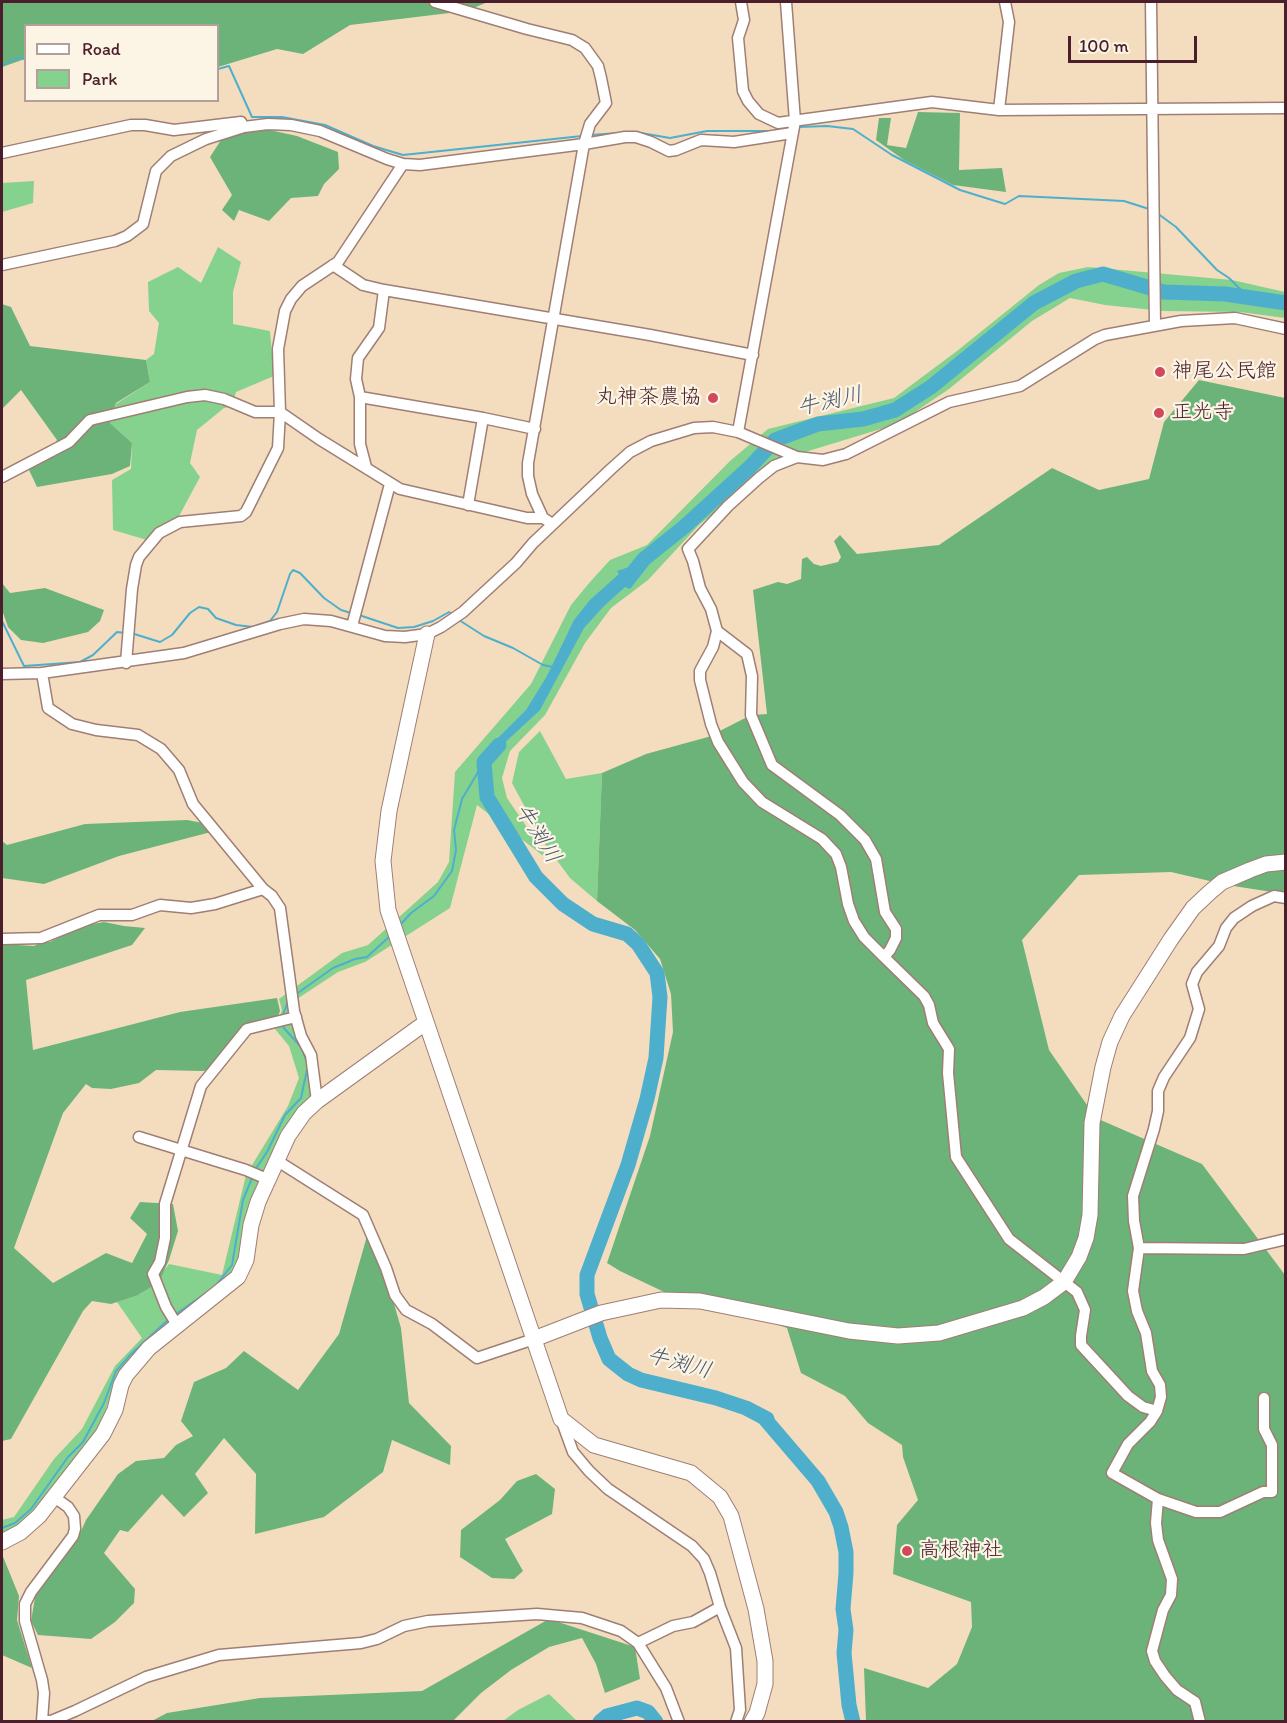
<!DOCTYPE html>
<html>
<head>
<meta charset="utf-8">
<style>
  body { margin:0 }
  #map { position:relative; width:1287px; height:1723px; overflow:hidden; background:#f4ddbf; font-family:Itim,sans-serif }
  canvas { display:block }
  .frame { position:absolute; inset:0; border:3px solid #4a1f2b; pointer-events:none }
  .legend { position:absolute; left:24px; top:24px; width:195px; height:78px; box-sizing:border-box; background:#fcf5e5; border:2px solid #b59f9b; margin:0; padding:8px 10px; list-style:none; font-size:18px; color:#4a1f2b }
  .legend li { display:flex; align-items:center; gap:12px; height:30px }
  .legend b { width:30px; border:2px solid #b59f9b }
  .scale { position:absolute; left:1068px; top:36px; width:129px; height:27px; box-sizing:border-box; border:3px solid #4a1f2b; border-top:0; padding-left:8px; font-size:18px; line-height:21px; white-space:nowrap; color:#4a1f2b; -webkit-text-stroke:4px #fcf5e5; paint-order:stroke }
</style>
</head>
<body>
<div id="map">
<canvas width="1287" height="1723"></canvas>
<div class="frame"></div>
<ul class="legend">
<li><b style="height:8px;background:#fff"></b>Road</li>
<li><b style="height:16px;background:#85d18e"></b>Park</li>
</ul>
<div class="scale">100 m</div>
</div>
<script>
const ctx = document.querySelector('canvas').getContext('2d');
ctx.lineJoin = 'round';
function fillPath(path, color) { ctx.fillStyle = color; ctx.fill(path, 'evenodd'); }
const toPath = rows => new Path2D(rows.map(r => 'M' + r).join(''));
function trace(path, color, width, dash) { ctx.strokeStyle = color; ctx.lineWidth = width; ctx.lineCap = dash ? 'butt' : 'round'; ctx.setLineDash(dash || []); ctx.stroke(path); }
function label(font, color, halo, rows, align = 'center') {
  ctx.font = font + ' Itim,"Klee One",sans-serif'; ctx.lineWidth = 4.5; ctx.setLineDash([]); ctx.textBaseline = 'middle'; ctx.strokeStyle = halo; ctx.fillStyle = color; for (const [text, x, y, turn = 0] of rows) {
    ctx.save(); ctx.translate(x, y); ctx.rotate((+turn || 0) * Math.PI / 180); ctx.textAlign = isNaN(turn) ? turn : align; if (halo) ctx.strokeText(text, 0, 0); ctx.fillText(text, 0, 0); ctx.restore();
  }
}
fillPath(toPath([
  [34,181,33,203,2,212,2,183],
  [218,247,241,262,233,292,233,324,270,331,274,376,236,392,232,406,224,408,197,430,190,463,200,477,178,518,147,540,113,530,112,480,131,469,132,443,110,423,116,404,150,382,146,360,154,354,159,323,149,311,148,282,178,267,201,283],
  [1088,267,1232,280,1285,292,1285,318,1240,312,1163,311,1105,305,1070,298,1032,321,949,389,897,424,779,460,699,525,648,580,611,608,585,643,545,715,510,751,502,778,507,798,550,861,477,805,450,908,365,962,338,972,297,999,291,1009,310,1058,313,1097,302,1108,241,1266,130,1358,114,1385,104,1415,92,1437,21,1525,2,1536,2,1520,14,1517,54,1459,82,1429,115,1366,142,1338,117,1302,136,1296,163,1272,169,1264,222,1275,246,1175,288,1106,299,1078,289,1046,275,1029,282,1010,279,999,342,953,368,945,438,882,449,862,455,772,531,684,571,605,590,582,610,560,647,545,730,461,768,429,894,398,957,351,1039,285,1059,273],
  [540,731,566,779,602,773,597,901,570,878,544,843,512,783,519,752],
  [549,1694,577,1721,503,1721,518,1710]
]), '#85d18e');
fillPath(toPath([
  [2,2,488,2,466,11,350,25,303,54,277,49,218,67,218,26,26,26,25,59,2,67],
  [918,112,960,113,959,170,1002,168,1006,192,953,185,904,160,876,140,879,118,891,118,887,145,906,148],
  [265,129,297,136,338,152,339,169,324,184,318,196,291,198,269,221,239,210,234,221,222,210,232,195,210,157,223,137],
  [2,304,11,307,30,346,146,360,150,382,116,403,110,423,132,443,130,466,112,474,37,487,29,470,52,451,57,440,21,390,2,409],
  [1199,380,1285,398,1285,894,1227,885,1171,872,1079,875,1022,940,1049,1050,1096,1118,1202,1164,1285,1275,1285,1721,866,1721,864,1668,928,1688,957,1664,972,1627,971,1602,893,1574,897,1525,918,1500,903,1457,902,1445,868,1423,845,1396,801,1373,787,1328,714,1302,681,1300,620,1271,607,1263,650,1136,673,1032,671,994,660,959,635,930,597,901,602,773,646,754,708,737,751,715,767,714,753,590,778,582,787,584,801,579,802,559,807,557,814,564,821,566,838,562,841,557,834,541,840,535,857,554,939,545,1052,468,1099,490,1149,479,1164,422],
  [2,583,10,593,45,588,104,610,100,621,88,632,43,643,21,640,8,627,2,610],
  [187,820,203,823,211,832,119,856,44,884,2,878,2,841,7,845,85,824],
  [104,922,124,926,145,928,132,945,26,980,33,1050,180,1012,277,998,280,1011,275,1024,249,1031,222,1067,203,1071,156,1070,139,1083,111,1089,92,1088,86,1084,63,1113,14,1248,53,1283,106,1253,132,1263,147,1234,130,1218,140,1202,173,1204,178,1231,169,1260,159,1282,136,1296,111,1304,92,1301,83,1311,11,1439,2,1441,2,944,34,946,42,942,50,942,75,927],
  [369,1229,379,1252,401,1328,409,1403,451,1446,450,1465,392,1440,383,1472,324,1517,255,1534,256,1474,224,1438,195,1474,208,1493,184,1517,162,1494,128,1532,120,1530,104,1553,135,1589,134,1603,115,1622,91,1639,38,1635,31,1621,36,1592,77,1540,86,1520,118,1474,136,1461,164,1458,176,1445,193,1436,181,1421,194,1382,226,1368,244,1351,298,1390,339,1334],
  [536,1474,555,1489,552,1514,505,1539,523,1571,514,1579,492,1578,460,1557,461,1530,500,1500,517,1481],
  [2,1554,19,1596,17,1620,32,1668,2,1655],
  [549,1619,635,1647,640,1679,605,1693,596,1664,582,1638,549,1647,511,1670,481,1693,453,1721,150,1722,167,1713,260,1698,422,1691]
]), '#6cb379');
fillPath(toPath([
  [644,559,642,568,644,571,630,589,625,587,604,606,584,628,540,710,484,762,494,742,526,710,547,676,574,620,590,600,619,574,617,571,638,564]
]), '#4eafcd');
trace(toPath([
  [2,66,10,61,18,58,26,59],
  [218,69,229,66,252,117,282,117,325,125,373,146,403,155,582,136],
  [799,127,827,126,853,129,892,155,960,190,1005,204,1019,196,1124,201,1149,209],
  [641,133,670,138,707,131,772,131],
  [591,135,618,133],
  [1157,213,1176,227,1217,270,1229,278,1241,290,1242,297],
  [359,615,398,628,414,627,433,621,449,612,452,614],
  [459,620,484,636,513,648,543,665,553,667],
  [2,621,24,666,80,662,93,655,117,632,125,633],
  [131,633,160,642,172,635,190,613,199,607,208,609,216,618,236,625,253,627,270,621,277,612,290,574,293,570,300,573,324,598,341,610,351,613],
  [400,925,411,913,434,896,452,871,456,850,454,830,462,799,484,762],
  [295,995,333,968,355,959,367,957,390,936],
  [283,1015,288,1001],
  [255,1170,267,1152,285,1115,301,1098,308,1065,301,1047,283,1027,283,1024],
  [217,1284,232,1265,243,1200,252,1178],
  [176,1314,206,1293],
  [2,1528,15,1523,31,1509,68,1457,83,1442,104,1403,116,1371,132,1353,169,1319]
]), '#4eafcd', 2);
trace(toPath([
  [632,574,644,559,684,527,750,467,775,440,818,424,863,419,895,410,931,387,1034,303,1076,281,1103,274,1164,292,1225,294,1286,303],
  [499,745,484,762,487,797,536,877,563,904,593,924,627,934,638,944,657,973,660,997,656,1058,647,1099,628,1165,587,1275,587,1294,600,1338,609,1359,628,1374,641,1380,716,1398,746,1408,767,1419,765,1419,818,1481,836,1512,841,1527,846,1552,846,1573,843,1609,846,1630,844,1653,849,1705,853,1722],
  [600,1722,607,1716,637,1708,648,1712,656,1722]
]), '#4eafcd', 15);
const street = toPath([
  [435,2,527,29,572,40,585,48,598,66,601,78,606,103,590,124,584,144,528,463,528,476,532,494,543,518],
  [741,2,744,20,738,38,743,91,748,101,759,114,778,123,932,102,999,110,1286,108],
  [1151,2,1155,325],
  [999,110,1009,22,1005,2],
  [2,153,131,125,145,125,174,130,241,122,243,126],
  [2,265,115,241,127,236,143,224,156,171,171,156,206,139,244,127,268,124,291,125,320,131,387,159,403,164,420,165,584,144,625,137,636,137,651,142,669,151,676,150,701,140,734,142,792,133],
  [333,265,363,285,384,290,650,335,753,355],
  [360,397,483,418,535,429],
  [738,432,795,121,786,2],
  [797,457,774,466,759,478,728,506,688,549,693,561,700,588,711,609,717,631,747,654,752,676,751,715,772,765,840,815,865,840,876,859,885,912,896,929,896,938,890,950,884,957,924,996,929,1005,933,1023,949,1049,948,1073,956,1157,1009,1239,1077,1292,1085,1310,1081,1336,1081,1345,1128,1396,1143,1407,1157,1411],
  [366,467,360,444,360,397,356,379,358,358,379,328,384,290],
  [2,477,69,442,90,420,187,397,205,395,224,399,255,412,280,412,319,439,400,489,527,518,543,518,548,521],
  [468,505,483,418],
  [352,626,390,484],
  [717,631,713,647,700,671,700,680,711,724,718,742,743,782,762,802,822,839,836,854,841,867,848,904,854,921,864,937,884,957],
  [126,663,132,589,136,565,139,557,159,533,180,522,241,516,246,512,278,448,280,412,278,349,285,311,291,299,302,286,338,262,403,164],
  [42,673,48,708,72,724,96,730,138,735,161,749,179,770,193,804,263,889,272,896,280,908,294,1011,301,1036,311,1055,317,1101],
  [2,674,42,673,184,653,280,624,304,619,331,621,385,636,405,637,427,634,441,627,463,612,516,563,533,543,611,469,630,452,651,441,694,428,713,427,738,432,797,457,823,460,846,454,949,402,1020,386,1095,339,1105,335,1181,321,1235,318,1286,329],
  [2,939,41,938,99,915,132,915,160,905,191,908,215,904,263,889],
  [139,1137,246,1170,267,1179],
  [276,1160,363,1215,386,1268,395,1295,406,1310,432,1324,477,1358,534,1339],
  [1139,1248,1244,1249,1286,1239],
  [177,1325,166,1307,153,1274,160,1262,165,1238,165,1204,201,1086,247,1029,296,1017],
  [1264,1398,1264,1429,1272,1445,1272,1492,1263,1492,1220,1512,1196,1512,1158,1499,1112,1473,1128,1444,1150,1422,1157,1411,1161,1397,1160,1385,1152,1371,1146,1333,1137,1311,1133,1291,1139,1248,1134,1221,1133,1196,1154,1129,1158,1111,1158,1091,1164,1077,1190,1038,1199,1009,1192,984,1197,972,1219,946,1226,928,1234,918,1252,906,1274,896,1286,898],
  [561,1419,573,1452,589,1471,608,1489,692,1546,704,1559,710,1573,720,1607,736,1648,740,1710,736,1722],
  [54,1497,68,1507,74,1516,75,1529,73,1536,31,1592,25,1604,25,1621,42,1680,44,1693,42,1721,51,1721,75,1711,146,1677,219,1655,361,1643,377,1639,404,1626,428,1621,537,1614,582,1618,621,1631,638,1643,673,1626,693,1622,720,1607],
  [1158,1499,1156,1523,1158,1540,1172,1579,1171,1595,1163,1610,1152,1651,1155,1661,1165,1676,1177,1690,1195,1702,1200,1722],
  [638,1643,666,1688,679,1722]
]);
const secondary = toPath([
  [427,634,389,811,383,861,388,910,561,1419,594,1445,691,1473,720,1497,731,1516,756,1609,765,1661,765,1684,757,1713,752,1722],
  [534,1339,601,1313,661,1300,700,1301,849,1331,898,1336,939,1333,1023,1308,1044,1297,1064,1282,1079,1257,1086,1238,1090,1215,1092,1123,1103,1067,1110,1042,1122,1016,1171,939,1193,908,1210,892,1222,882,1250,870,1266,864,1286,862],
  [2,1542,21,1532,39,1516,103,1434,115,1410,121,1385,126,1375,149,1348,238,1277,246,1260,251,1225,258,1202,288,1136,304,1113,317,1101,425,1023]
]);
trace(street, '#9f7e75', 13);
trace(secondary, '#9f7e75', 17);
trace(street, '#fff', 10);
trace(secondary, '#fff', 15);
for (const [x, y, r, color] of [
  [1160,372,6,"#d1495b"],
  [713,398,6,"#d1495b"],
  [1159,413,6,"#d1495b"],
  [907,1551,6,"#d1495b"]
]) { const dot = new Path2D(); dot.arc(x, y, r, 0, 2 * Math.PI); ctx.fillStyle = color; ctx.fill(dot); trace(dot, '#fcf5e5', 2); }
label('21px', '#4a1f2b', '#fcf5e5', [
  ["神尾公民館",1172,372],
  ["丸神茶農協",701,398,"right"],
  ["正光寺",1171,413],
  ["高根神社",919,1551]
], 'left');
label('italic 22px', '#4c596c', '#fcf5e5', [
  ["牛渕川",830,402,-12],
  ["牛渕川",537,834,58],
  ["牛渕川",679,1364,15]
]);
</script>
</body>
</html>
